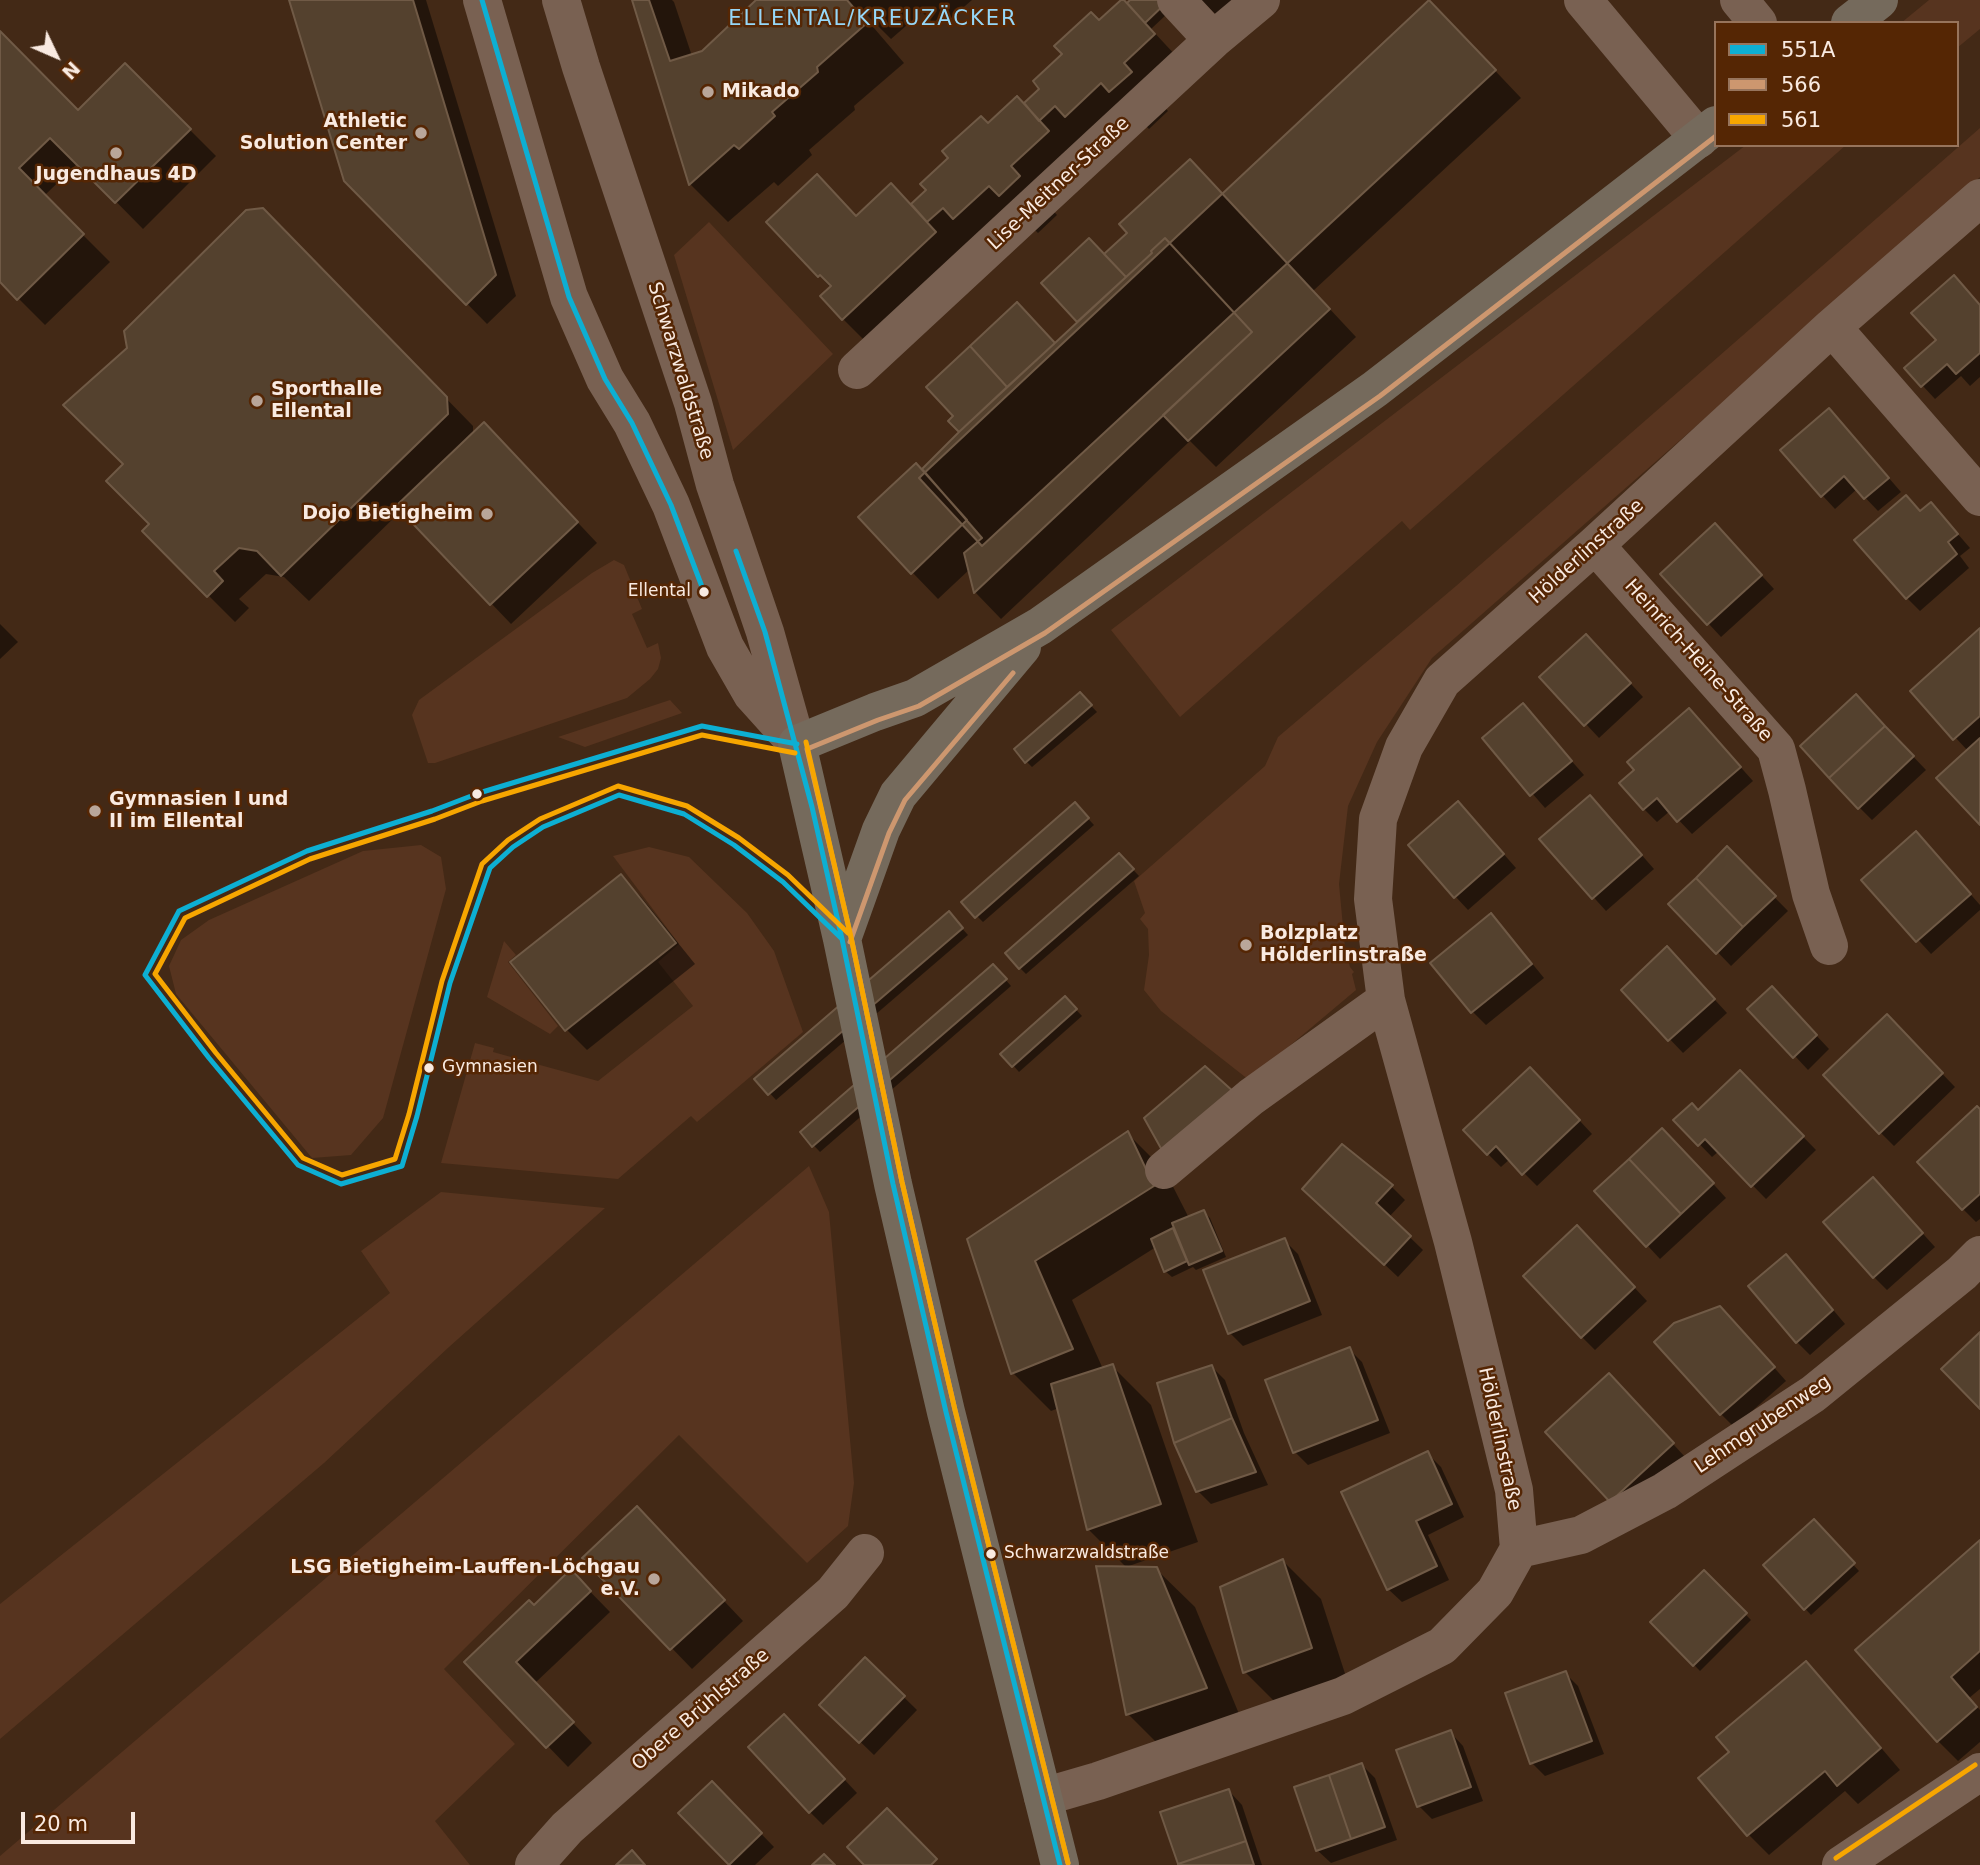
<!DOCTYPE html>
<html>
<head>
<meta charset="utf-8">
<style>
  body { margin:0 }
  #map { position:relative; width:1980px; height:1865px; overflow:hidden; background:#432916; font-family:"DejaVu Sans",sans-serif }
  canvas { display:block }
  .legend { position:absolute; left:1714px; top:21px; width:245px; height:126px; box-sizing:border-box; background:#552604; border:2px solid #97745c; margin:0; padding:9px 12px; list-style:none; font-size:21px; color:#f9eae1 }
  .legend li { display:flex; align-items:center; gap:14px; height:35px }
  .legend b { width:35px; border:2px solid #97745c }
  .north { position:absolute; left:21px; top:21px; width:70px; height:70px; -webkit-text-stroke:5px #552604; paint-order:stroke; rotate:134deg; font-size:19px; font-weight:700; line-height:28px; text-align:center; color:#f9eae1 }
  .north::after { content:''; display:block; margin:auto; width:24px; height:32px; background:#f9eae1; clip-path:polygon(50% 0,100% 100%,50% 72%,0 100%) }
  .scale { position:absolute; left:21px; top:1812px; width:114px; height:32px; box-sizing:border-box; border:4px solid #f9eae1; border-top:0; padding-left:9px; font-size:21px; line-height:24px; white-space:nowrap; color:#f9eae1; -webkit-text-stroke:5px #552604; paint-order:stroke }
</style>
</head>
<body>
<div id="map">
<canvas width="1980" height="1865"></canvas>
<ul class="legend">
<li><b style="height:9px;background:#0dafd3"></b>551A</li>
<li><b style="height:9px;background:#cd976f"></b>566</li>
<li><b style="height:9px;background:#f7a600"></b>561</li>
</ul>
<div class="north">N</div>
<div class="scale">20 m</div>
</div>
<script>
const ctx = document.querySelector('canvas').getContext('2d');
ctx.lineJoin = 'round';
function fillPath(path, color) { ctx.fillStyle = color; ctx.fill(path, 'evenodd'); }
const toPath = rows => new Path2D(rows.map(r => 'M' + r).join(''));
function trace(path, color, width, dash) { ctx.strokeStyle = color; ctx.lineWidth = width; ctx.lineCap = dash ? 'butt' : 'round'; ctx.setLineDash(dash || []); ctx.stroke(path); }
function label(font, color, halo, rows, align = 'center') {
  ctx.font = font + ' "DejaVu Sans",sans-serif'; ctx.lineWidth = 5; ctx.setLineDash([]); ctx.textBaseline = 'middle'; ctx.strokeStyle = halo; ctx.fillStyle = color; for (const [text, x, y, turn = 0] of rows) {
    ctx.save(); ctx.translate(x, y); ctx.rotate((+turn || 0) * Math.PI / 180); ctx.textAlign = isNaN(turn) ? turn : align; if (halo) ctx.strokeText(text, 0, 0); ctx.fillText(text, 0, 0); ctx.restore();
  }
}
fillPath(toPath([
  [1929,0,1980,0,1980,29,1957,48,1957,23,1901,23],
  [1980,128,1980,177,1432,658,1377,742,1348,806,1339,884,1345,948,1350,967,1354,972,1352,974,1356,990,1249,1080,1161,1011,1144,990,1149,955,1148,929,1140,919,1145,913,1134,881,1265,766,1278,737,1456,586],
  [1746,145,1846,145,1410,530,1402,521,1180,717,1111,630],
  [709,222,833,354,733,450,674,255],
  [614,560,624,565,642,609,632,614,647,648,658,643,661,658,658,669,650,679,627,698,435,763,428,763,412,715,419,700,592,573],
  [670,700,682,713,585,747,558,737],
  [421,845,441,857,446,889,383,1118,351,1155,312,1158,176,994,169,966,181,940,209,920,363,851],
  [649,847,689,857,747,913,774,951,803,1032,697,1122,691,1116,618,1179,441,1163,475,1043,494,1048,493,1052,598,1081,693,1006,658,962,679,944,613,856],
  [504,941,516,955,508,962,558,1026,550,1034,487,997],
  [809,1166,829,1212,854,1483,848,1526,807,1563,679,1435,444,1669,515,1744,435,1821,470,1865,0,1865,0,1856],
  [441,1192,605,1208,449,1347,324,1463,0,1739,0,1604,390,1293,361,1251]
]), '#57341f');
fillPath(toPath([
  [291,0,426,0,516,296,487,324,346,180],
  [634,0,672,0,674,2,692,56,702,52,759,0,972,0,951,18,946,12,933,23,922,12,891,39,864,12,862,14,904,63,854,106,855,110,809,150,812,155,778,186,774,182,728,222,690,184],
  [1133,0,1182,0,1151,29,1192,73,1160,102,1168,111,1149,129,1140,120,1048,205,1057,215,1038,233,1028,223,881,357,843,319,831,288,769,222,817,177,857,217,911,206,928,190,988,125,1024,106,1042,89,1099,22],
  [1201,0,1253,0,1234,33],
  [1430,2,1521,98,1313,291,1356,337,1216,467,1190,441,1001,619,975,592,970,569,938,599,912,572,922,471,961,432,951,421,1017,304,1056,345,1080,322,1044,283,1105,256,1129,233,1190,161,1224,195],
  [0,34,78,112,125,65,216,156,143,229,78,163,44,196,110,262,45,325,0,280],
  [289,237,473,426,473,434,504,444,597,543,511,624,402,510,309,601,284,577,266,574,239,599,249,608,235,622,144,531,151,524,125,464],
  [1980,306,1980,377,1970,386,1961,376,1935,399,1922,385],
  [1842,424,1901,492,1878,511,1857,489,1835,509,1822,495],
  [1921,512,1944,518,1970,548,1960,556,1969,568,1920,611,1907,598],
  [1728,539,1774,589,1721,637,1708,623],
  [0,624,18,642,0,659],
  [1980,630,1980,822,1968,751,1912,691],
  [1599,649,1643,697,1599,738,1542,677],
  [1080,694,1097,712,1032,767,1026,761],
  [1523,706,1584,775,1545,808,1484,738],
  [1869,710,1926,770,1872,820,1859,807],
  [1702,724,1753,781,1692,834,1670,811,1657,822,1644,809],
  [1081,811,1094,825,983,922,977,916],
  [1603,811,1654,869,1606,911,1541,839],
  [1471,817,1516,868,1468,910,1455,896],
  [1929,847,1980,905,1980,910,1931,954,1864,880],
  [1727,849,1788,911,1731,966,1671,904],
  [1125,861,1139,876,1026,974,1020,968],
  [621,877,641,897,695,964,587,1050,567,1030,513,962],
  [949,914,968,935,776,1100,757,1079],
  [1491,916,1504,929,1544,978,1486,1025,1473,1012,1433,963],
  [1680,962,1727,1013,1683,1053,1623,990],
  [999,972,1011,986,820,1152,802,1133],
  [1065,998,1082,1016,1019,1072,1003,1054],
  [1785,1002,1829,1049,1808,1070,1795,1056],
  [1900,1030,1955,1087,1894,1146,1880,1132],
  [1740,1072,1816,1150,1766,1199,1719,1151,1712,1157,1676,1120,1699,1113],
  [1544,1082,1592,1134,1537,1186,1510,1159,1501,1167,1488,1154],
  [1980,1111,1980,1219,1976,1222,1963,1209],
  [1127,1133,1165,1171,1189,1218,1204,1212,1210,1218,1226,1257,1196,1270,1193,1267,1172,1277,1165,1271,1156,1247,1072,1300,1103,1369,1112,1366,1151,1405,1198,1542,1126,1567,1088,1529,1059,1408,1051,1411,1013,1373,970,1240],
  [1676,1143,1726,1198,1660,1259,1647,1245],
  [1342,1146,1392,1187,1405,1200,1389,1217,1423,1250,1398,1277,1318,1202],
  [1886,1193,1935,1247,1887,1290,1874,1277],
  [1284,1240,1298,1254,1322,1315,1243,1346,1230,1333],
  [1590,1240,1647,1301,1595,1350,1582,1337],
  [1786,1256,1799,1269,1845,1324,1810,1355,1797,1342],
  [1733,1321,1786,1381,1734,1427,1721,1414],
  [1349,1349,1362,1362,1390,1433,1308,1465,1295,1452],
  [1212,1367,1225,1380,1244,1433,1268,1485,1211,1504,1198,1491],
  [1622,1388,1685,1457,1624,1514,1548,1432],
  [1428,1454,1441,1467,1464,1517,1428,1535,1449,1580,1402,1602,1388,1589],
  [1813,1521,1859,1571,1811,1615,1765,1565],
  [656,1529,743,1621,692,1669,585,1558],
  [1980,1542,1980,1689,1969,1698,1980,1710,1980,1742,1958,1761,1938,1741,1858,1650],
  [1283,1561,1321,1599,1349,1686,1283,1710,1245,1672],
  [1156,1569,1195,1607,1244,1726,1166,1752,1128,1714],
  [571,1572,610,1612,535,1683,592,1743,568,1767,467,1662,534,1607],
  [1704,1572,1751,1620,1700,1671,1652,1622],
  [865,1659,917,1710,874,1755,822,1705],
  [1806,1663,1826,1683,1900,1770,1858,1804,1845,1791,1769,1855,1749,1835,1700,1778,1731,1752],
  [1565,1673,1578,1686,1604,1754,1545,1776,1532,1763],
  [797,1729,857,1793,823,1825,810,1812],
  [1450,1732,1463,1746,1483,1801,1432,1819,1419,1806],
  [1362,1765,1375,1778,1397,1840,1331,1863,1317,1850],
  [712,1783,774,1847,755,1865,731,1865,681,1813],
  [1229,1791,1242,1805,1262,1865,1180,1865]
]), '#0007');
const building = toPath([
  [289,0,413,0,496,275,466,305,344,181,289,0],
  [632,0,649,0,670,61,702,51,756,0,847,0,867,23,817,67,818,72,772,112,775,116,739,149,734,145,689,185,632,0],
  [1121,0,1124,0,1155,34,1124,63,1132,72,1109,92,1101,83,1065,117,1055,106,1039,121,1024,103,1039,89,1033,81,1062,54,1054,46,1091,12,1099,20,1121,0],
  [1130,0,1169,0,1145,23,1127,3,1130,0],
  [1429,0,1496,70,982,546,919,478,1429,0],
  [0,31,78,110,125,63,191,129,115,203,50,138,19,168,84,234,17,300,0,282,0,31],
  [1017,96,1049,131,1011,166,1020,176,999,196,989,186,953,219,943,208,927,222,911,204,926,190,920,184,948,158,942,151,981,116,988,123,1017,96],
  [1190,159,1330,309,1188,441,1163,415,1252,332,1165,238,1151,251,1152,253,1126,277,1104,254,1127,233,1119,224,1190,159],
  [817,174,856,216,891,183,936,232,842,320,820,296,831,286,820,275,818,277,766,222,817,174],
  [263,208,447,397,448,414,281,576,257,551,239,548,214,571,223,581,207,597,142,531,149,524,106,481,123,464,63,405,127,348,124,331,246,210,263,208],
  [1089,238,1126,277,1077,322,1041,283,1089,238],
  [1165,238,1252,332,974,593,964,553,982,538,922,469,959,432,1152,253,1151,251,1165,238],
  [1954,275,1980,305,1980,353,1956,374,1947,364,1921,387,1904,368,1936,340,1911,313,1954,275],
  [1017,302,1055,343,1007,387,970,346,1017,302],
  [970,346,1007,387,959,432,948,421,953,416,926,387,970,346],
  [1829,408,1889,478,1864,499,1844,476,1821,497,1780,450,1829,408],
  [484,422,578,522,490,605,396,506,484,422],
  [916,463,967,520,911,574,858,517,916,463],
  [1906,495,1920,511,1931,502,1958,534,1948,542,1957,554,1906,599,1854,540,1906,495],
  [1715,523,1762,575,1707,625,1660,574,1715,523],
  [1980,628,1980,716,1953,740,1910,691,1980,628],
  [1586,634,1631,683,1584,726,1539,677,1586,634],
  [1080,692,1092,705,1025,763,1014,749,1080,692],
  [1856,694,1885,726,1829,778,1800,746,1856,694],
  [1523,703,1572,761,1530,796,1482,738,1523,703],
  [1689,708,1741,767,1677,822,1657,798,1643,810,1619,783,1634,770,1627,762,1689,708],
  [1885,726,1914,756,1858,809,1829,778,1885,726],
  [1980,738,1980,825,1936,778,1980,738],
  [1590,795,1642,855,1592,899,1539,839,1590,795],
  [1458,801,1504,854,1454,898,1408,845,1458,801],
  [1075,802,1089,818,975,918,961,902,1075,802],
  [1916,831,1971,894,1916,942,1861,880,1916,831],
  [1727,846,1776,896,1743,927,1696,878,1727,846],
  [1119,853,1134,869,1019,969,1005,953,1119,853],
  [621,874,676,943,565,1031,510,962,621,874],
  [1696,878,1743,927,1716,954,1668,904,1696,878],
  [949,911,963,928,768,1095,754,1079,949,911],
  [1491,913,1532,964,1471,1013,1430,963,1491,913],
  [1667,946,1715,999,1668,1041,1621,990,1667,946],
  [993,964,1007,979,812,1147,800,1132,993,964],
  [1772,986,1817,1035,1793,1058,1747,1009,1772,986],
  [1065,996,1077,1009,1012,1067,1000,1054,1065,996],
  [1887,1014,1943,1073,1879,1134,1823,1075,1887,1014],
  [1205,1066,1235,1093,1163,1152,1144,1118,1205,1066],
  [1530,1067,1580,1120,1522,1175,1496,1146,1487,1155,1463,1130,1530,1067],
  [1740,1070,1804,1136,1751,1187,1705,1139,1698,1146,1673,1120,1692,1103,1698,1110,1740,1070],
  [1977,1106,1980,1109,1980,1194,1962,1210,1917,1162,1977,1106],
  [1662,1128,1714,1183,1681,1214,1629,1159,1662,1128],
  [1128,1131,1154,1186,1035,1261,1073,1349,1011,1374,967,1239,1128,1131],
  [1342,1144,1393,1185,1376,1203,1411,1236,1384,1265,1302,1189,1342,1144],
  [1629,1159,1681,1214,1646,1247,1594,1191,1629,1159],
  [1873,1177,1923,1233,1873,1278,1823,1222,1873,1177],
  [1204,1210,1222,1251,1189,1265,1172,1223,1204,1210],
  [1577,1225,1635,1287,1581,1338,1523,1276,1577,1225],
  [1173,1228,1187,1261,1164,1272,1151,1239,1173,1228],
  [1285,1238,1310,1301,1228,1334,1203,1270,1285,1238],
  [1786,1254,1833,1310,1796,1343,1748,1286,1786,1254],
  [1720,1306,1775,1367,1720,1415,1654,1342,1674,1323,1720,1306],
  [1980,1332,1980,1409,1941,1369,1980,1332],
  [1350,1347,1378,1420,1293,1453,1265,1380,1350,1347],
  [1113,1364,1161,1504,1087,1530,1051,1384,1113,1364],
  [1212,1365,1232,1418,1174,1443,1157,1383,1212,1365],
  [1609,1373,1674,1443,1610,1502,1545,1432,1609,1373],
  [1232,1418,1256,1472,1196,1492,1174,1443,1232,1418],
  [1428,1451,1452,1504,1416,1521,1437,1566,1387,1590,1341,1492,1428,1451],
  [637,1506,725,1600,670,1650,582,1558,637,1506],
  [1814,1519,1855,1563,1804,1610,1763,1565,1814,1519],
  [1980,1540,1980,1651,1951,1677,1977,1707,1937,1742,1855,1650,1980,1540],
  [1283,1559,1312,1648,1243,1673,1220,1587,1283,1559],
  [1096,1566,1157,1567,1207,1688,1126,1715,1096,1566],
  [571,1569,591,1591,516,1662,574,1722,546,1748,464,1662,529,1600,534,1605,571,1569],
  [1704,1570,1747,1613,1693,1666,1650,1622,1704,1570],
  [865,1657,905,1696,859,1743,819,1705,865,1657],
  [1806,1661,1881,1748,1837,1786,1825,1771,1747,1836,1698,1778,1729,1752,1716,1737,1806,1661],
  [1566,1671,1592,1741,1530,1764,1505,1693,1566,1671],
  [784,1714,845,1779,809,1813,748,1747,784,1714],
  [1451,1730,1471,1787,1417,1807,1396,1750,1451,1730],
  [1362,1763,1385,1827,1351,1839,1329,1775,1362,1763],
  [1329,1775,1351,1839,1316,1851,1294,1787,1329,1775],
  [712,1781,762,1833,729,1865,678,1813,712,1781],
  [1229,1789,1246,1841,1178,1864,1160,1812,1229,1789],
  [887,1808,937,1859,931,1865,864,1865,847,1847,887,1808],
  [1246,1841,1254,1865,1178,1865,1178,1864,1246,1841],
  [632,1850,645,1865,616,1865,632,1850],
  [824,1854,835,1865,812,1865,824,1854]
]);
fillPath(building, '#54412e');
trace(building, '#705a46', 2);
trace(toPath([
  [482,0,569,297,605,379,632,423,671,505,725,647,752,694,797,744],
  [561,0,581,67,693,403,715,485,765,632,794,735],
  [1176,0,1213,40],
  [1583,0,1699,139],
  [1739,0,1758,23],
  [1832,327,1980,497],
  [857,370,1213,40,1261,0],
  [1595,545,1776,749,1787,790,1811,894,1829,946],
  [1164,1170,1251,1097,1386,1000],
  [1519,1549,1581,1535,1665,1491,1813,1394,1962,1273,1980,1255],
  [1043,1797,1098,1781,1343,1696,1442,1646,1495,1592,1519,1549,1514,1490,1453,1242,1386,1000,1373,899,1378,819,1404,747,1442,681,1595,545,1832,327,1980,198],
  [534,1865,567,1828,833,1593,865,1553],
  [1841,1865,1980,1772]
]), '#796152', 38);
trace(toPath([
  [1850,23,1879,0],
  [842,939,881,830,898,795,1022,647],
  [1060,1865,946,1412,893,1184,842,939,797,744,875,712,915,698,1040,626,1375,389,1716,125]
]), '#756a5c', 38);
trace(toPath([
  [482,0,569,297,605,379,632,423,671,505,704,592],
  [736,551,765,632,812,807,842,939,893,1184,946,1412,1060,1865],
  [179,911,145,975,209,1058,298,1165,341,1184,402,1166,417,1116,450,983,490,868,513,847,543,827,619,795,684,814,734,845,783,882,842,939],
  [179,911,307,851,432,811,479,793,702,726,797,744]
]), '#0dafd3', 5);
trace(toPath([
  [850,942,889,833,905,800,1013,673],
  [1068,1863,955,1410,902,1182,851,937,807,749,878,720,919,706,1045,633,1380,396,1716,136]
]), '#cd976f', 5);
trace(toPath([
  [806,742,851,937,902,1182,955,1410,1068,1863],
  [795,753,702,735,482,801,435,819,310,859,185,918,155,974,216,1053,303,1158,342,1175,395,1159,409,1114,442,981,482,864,508,840,540,819,618,786,687,806,739,838,788,875,848,933],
  [1836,1858,1975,1765]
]), '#f7a600', 5);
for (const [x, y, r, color] of [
  [708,92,7,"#b9a69a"],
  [421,133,7,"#b9a69a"],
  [116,153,7,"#b9a69a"],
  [257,401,7,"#b9a69a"],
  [487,514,7,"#b9a69a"],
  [704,592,6,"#f9eae1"],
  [477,794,6,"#f9eae1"],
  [95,811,7,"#b9a69a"],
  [1246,945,7,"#b9a69a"],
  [429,1068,6,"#f9eae1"],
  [991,1554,6,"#f9eae1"],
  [654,1579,7,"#b9a69a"]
]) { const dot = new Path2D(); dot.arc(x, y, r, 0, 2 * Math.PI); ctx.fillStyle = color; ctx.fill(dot); trace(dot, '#552604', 2.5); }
label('17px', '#f9eae1', '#552604', [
  ["Ellental",691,592,"right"],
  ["Gymnasien",442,1068],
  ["Schwarzwaldstraße",1004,1554]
], 'left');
label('bold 19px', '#f9eae1', '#552604', [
  ["Mikado",722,92],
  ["Athletic",407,122,"right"],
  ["Solution Center",407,144,"right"],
  ["Jugendhaus 4D",116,175,"center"],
  ["Sporthalle",271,390],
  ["Ellental",271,412],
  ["Dojo Bietigheim",473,514,"right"],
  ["Gymnasien I und",109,800],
  ["II im Ellental",109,822],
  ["Bolzplatz",1260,934],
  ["Hölderlinstraße",1260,956],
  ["LSG Bietigheim-Lauffen-Löchgau",640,1568,"right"],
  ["e.V.",640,1590,"right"]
], 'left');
label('19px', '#f9eae1', '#552604', [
  ["Lise-Meitner-Straße",1059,184,-43],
  ["Schwarzwaldstraße",680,371,73],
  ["Hölderlinstraße",1587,552,-42],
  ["Heinrich-Heine-Straße",1698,661,48],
  ["Lehmgrubenweg",1763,1425,-34],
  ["Hölderlinstraße",1499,1439,78],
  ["Obere Brühlstraße",701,1710,-41]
]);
ctx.letterSpacing = '2px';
label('21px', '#96d7f8', '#552604', [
  ["ELLENTAL/KREUZÄCKER",873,20]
]);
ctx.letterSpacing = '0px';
</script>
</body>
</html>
